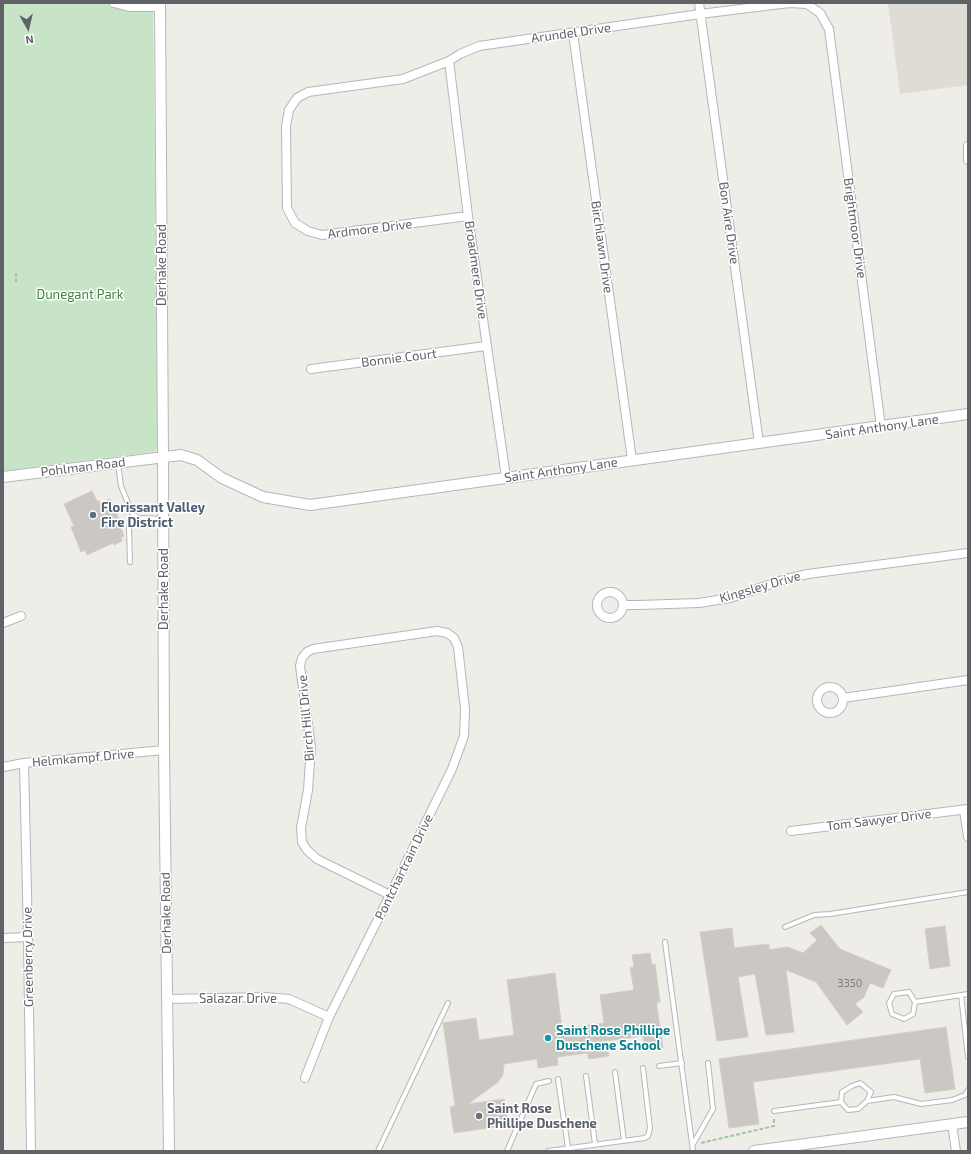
<!DOCTYPE html>
<html>
<head>
<meta charset="utf-8">
<style>
  body { margin:0 }
  #map { position:relative; width:971px; height:1154px; overflow:hidden; background:#efede7; font-family:"Exo 2",sans-serif }
  canvas { display:block }
  .frame { position:absolute; inset:0; border:4px solid #5f6266; pointer-events:none }
  .north { position:absolute; left:8px; top:8px; width:40px; height:40px; -webkit-text-stroke:3px #fff; paint-order:stroke; rotate:172deg; font-size:11px; font-weight:700; line-height:16px; text-align:center; color:#5f6266 }
  .north::after { content:''; display:block; margin:auto; width:14px; height:18px; background:#5f6266; clip-path:polygon(50% 0,100% 100%,50% 72%,0 100%) }
</style>
</head>
<body>
<div id="map">
<canvas width="971" height="1154"></canvas>
<div class="frame"></div>
<div class="north">N</div>
</div>
<script>
const ctx = document.querySelector('canvas').getContext('2d');
ctx.lineJoin = 'round';
function fillPath(path, color) { ctx.fillStyle = color; ctx.fill(path, 'evenodd'); }
const toPath = rows => new Path2D(rows.map(r => 'M' + r).join(''));
function trace(path, color, width, dash) { ctx.strokeStyle = color; ctx.lineWidth = width; ctx.lineCap = dash ? 'butt' : 'round'; ctx.setLineDash(dash || []); ctx.stroke(path); }
function label(font, color, halo, rows, align = 'center') {
  ctx.font = font + ' "Exo 2",sans-serif'; ctx.lineWidth = 3; ctx.setLineDash([]); ctx.textBaseline = 'middle'; ctx.strokeStyle = halo; ctx.fillStyle = color; for (const [text, x, y, turn = 0] of rows) {
    ctx.save(); ctx.translate(x, y); ctx.rotate((+turn || 0) * Math.PI / 180); ctx.textAlign = isNaN(turn) ? turn : align; if (halo) ctx.strokeText(text, 0, 0); ctx.fillText(text, 0, 0); ctx.restore();
  }
}
fillPath(toPath([
  [888,3,968,3,968,85,900,94]
]), '#dfdcd6');
fillPath(toPath([
  [3,3,153,3,158,443,157,449,153,452,3,471]
]), '#c8e4c7');
const building = toPath([
  [92,491,97,501,99,501,100,503,110,499,122,526,120,526,124,536,121,537,122,541,114,545,113,543,87,555,85,550,81,552,71,527,74,526,64,504,92,491],
  [821,925,840,949,891,970,883,988,870,983,864,997,855,1004,863,1012,847,1025,816,982,786,970,794,1032,766,1035,755,974,738,977,748,1037,717,1041,700,932,732,928,734,948,769,944,769,950,787,947,803,953,817,940,810,933,821,925],
  [945,926,950,966,930,969,925,929,945,926],
  [650,953,652,965,655,964,660,1002,657,1002,657,1006,663,1048,645,1051,643,1036,606,1041,609,1056,589,1059,587,1053,557,1057,558,1065,538,1068,537,1059,504,1064,503,1075,498,1082,468,1104,504,1099,508,1125,454,1133,450,1107,455,1106,443,1023,476,1018,479,1040,514,1035,507,980,555,973,562,1029,604,1023,600,995,634,990,630,968,634,967,632,955,650,953],
  [946,1027,955,1089,925,1093,920,1059,753,1082,759,1124,729,1128,719,1059,946,1027]
]);
fillPath(building, '#cbc8c4');
trace(building, '#d3cec6', 1);
const service = toPath([
  [118,463,121,486,132,513,138,518,163,519],
  [130,562,129,528,131,522,138,518],
  [785,927,814,915,830,914,968,892],
  [665,942,693,1151],
  [909,992,915,1002,913,1014,904,1019,892,1014,889,1003,894,994,909,992],
  [961,995,968,1057],
  [915,1002,968,994],
  [659,1066,682,1063],
  [615,1072,624,1141],
  [586,1076,595,1144],
  [558,1079,568,1148],
  [841,1102,842,1092,852,1086,860,1083,871,1092,867,1101],
  [774,1111,841,1102,848,1110,858,1109,867,1101,894,1097,921,1104,952,1100,965,1095,968,1090],
  [693,1144,713,1109,708,1063],
  [378,1151,448,1003],
  [507,1151,536,1084,549,1081],
  [548,1151,645,1138,648,1136,650,1128,643,1068]
]);
const minor = toPath([
  [114,3,129,7,159,7],
  [699,3,759,443],
  [573,33,632,460],
  [449,61,468,216,506,477],
  [968,146,968,160],
  [468,216,322,235,308,231,295,223,287,208,286,126,289,110,297,98,308,92,403,79,449,61,460,54,479,46,700,14,789,3,807,4,820,13,829,29,881,427],
  [311,369,486,346],
  '597 605a13 13 0 1 1 26 0a13 13 0 1 1-26 0Z',
  [623,605,639,605,699,603,730,598,786,579,808,574,968,553],
  [3,623,21,616],
  '817 700a13 13 0 1 1 26 0a13 13 0 1 1-26 0Z',
  [843,698,968,680],
  [24,763,28,937,31,1151],
  [3,767,24,763,164,750],
  [964,810,968,837],
  [791,831,968,809],
  [3,938,28,937],
  [167,999,265,997,289,999,329,1017],
  [305,1078,329,1017,390,895,452,769,464,736,465,709,458,647,454,638,447,633,437,631,313,649,307,652,302,658,300,666,311,747,308,790,301,828,302,842,307,850,317,859,390,895],
  [952,1124,956,1151]
]);
const tertiary = toPath([
  [160,3,163,457,164,750,169,1151],
  [3,477,181,455,197,460,222,478,263,497,310,505,968,414],
  [754,1151,968,1122]
]);
trace(service, '#b4b7ba', 6);
trace(minor, '#b4b7ba', 10);
trace(tertiary, '#b4b7ba', 12);
trace(toPath([
  [16,273,16,282],
  [701,1143,774,1126,774,1118]
]), '#a0c4a8', 2, [4, 2]);
trace(service, '#fff', 4);
trace(minor, '#fff', 8);
trace(tertiary, '#fff', 10);
for (const [x, y, r, color] of [
  [93,515,4,"#5c6f8a"],
  [548,1038,4,"#0f9aa8"],
  [479,1116,4,"#6b7280"]
]) { const dot = new Path2D(); dot.arc(x, y, r, 0, 2 * Math.PI); ctx.fillStyle = color; ctx.fill(dot); trace(dot, '#fff', 1.5); }
label('11px', '#7a7c7e', null, [
  ["3350",850,983]
]);
label('13px', '#5f6266', '#fff', [
  ["Arundel Drive",571,33,-8],
  ["Bon Aire Drive",729,223,82],
  ["Brightmoor Drive",855,228,82],
  ["Ardmore Drive",370,229,-7],
  ["Birchlawn Drive",602,247,82],
  ["Derhake Road",162,265,-90],
  ["Broadmere Drive",476,270,82],
  ["Bonnie Court",399,358,-7],
  ["Saint Anthony Lane",882,427,-8],
  ["Pohlman Road",83,467,-7],
  ["Saint Anthony Lane",561,470,-8],
  ["Kingsley Drive",760,587,-16],
  ["Derhake Road",164,589,-90],
  ["Birch Hill Drive",306,718,-95],
  ["Helmkampf Drive",83,758,-5],
  ["Tom Sawyer Drive",879,820,-7],
  ["Pontchartrain Drive",404,867,-64],
  ["Derhake Road",166,913,-91],
  ["Greenberry Drive",28,957,-91],
  ["Salazar Drive",238,999]
]);
label('13px', '#40843f', '#fff', [
  ["Dunegant Park",80,295]
]);
label('bold 13px', '#4e5e75', '#fff', [
  ["Florissant Valley",101,508],
  ["Fire District",101,523]
], 'left');
label('bold 13px', '#0d838f', '#fff', [
  ["Saint Rose Phillipe",556,1031],
  ["Duschene School",556,1046]
], 'left');
label('bold 13px', '#5b616d', '#fff', [
  ["Saint Rose",487,1109],
  ["Phillipe Duschene",487,1124]
], 'left');
</script>
</body>
</html>
